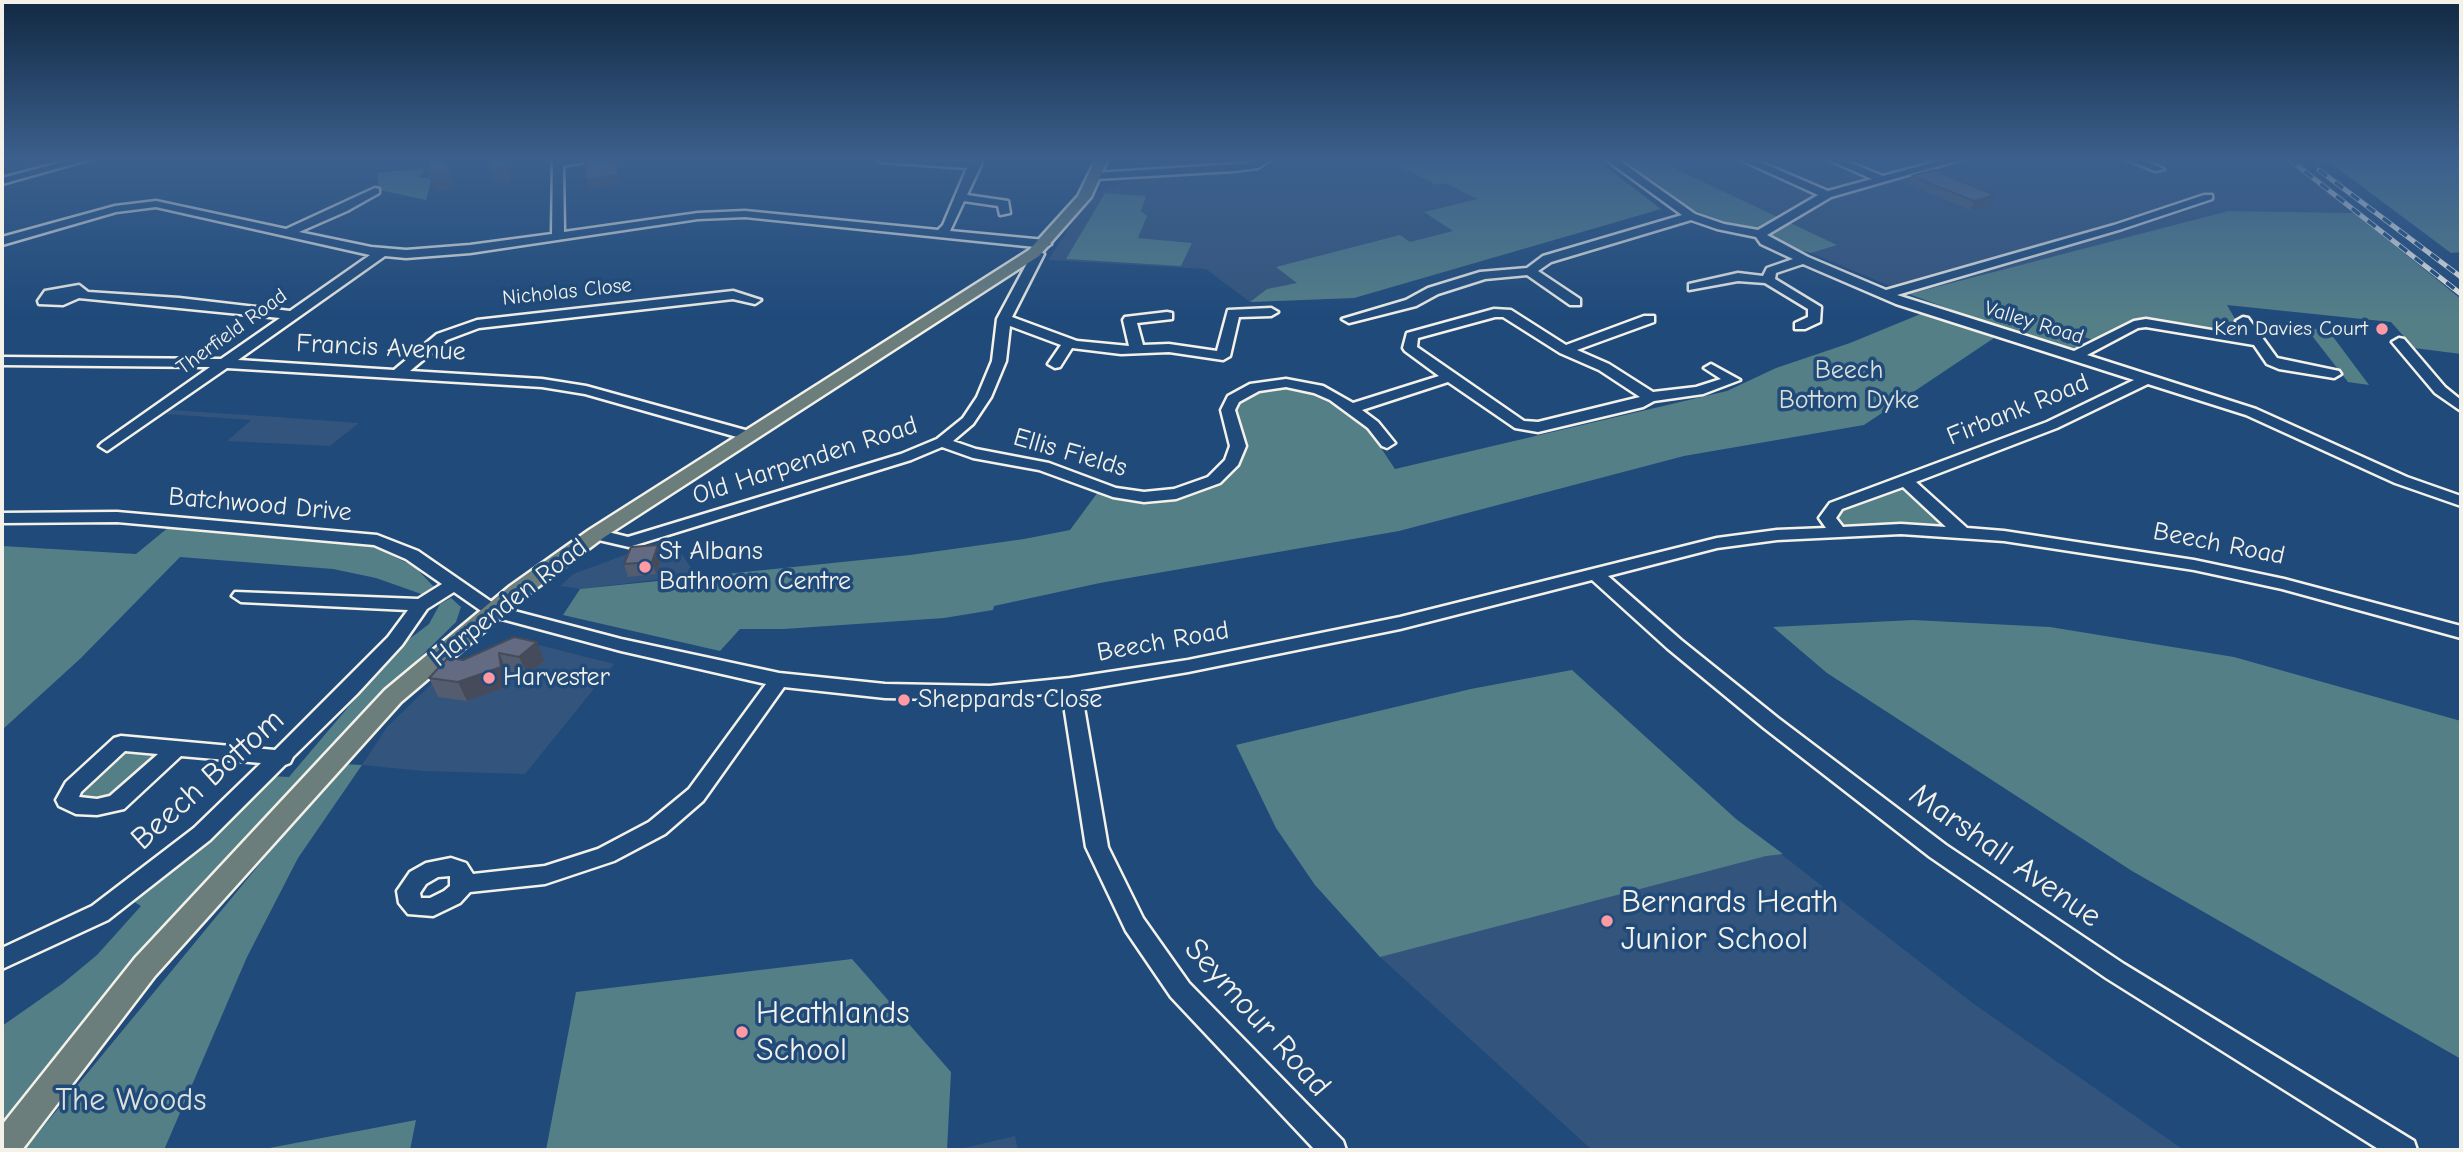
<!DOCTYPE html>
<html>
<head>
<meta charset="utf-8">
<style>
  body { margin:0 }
  #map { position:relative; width:2463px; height:1152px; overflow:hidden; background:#1f4a7a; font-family:"Comic Neue",sans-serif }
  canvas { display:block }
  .frame { position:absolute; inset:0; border:4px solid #f4f1e8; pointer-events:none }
</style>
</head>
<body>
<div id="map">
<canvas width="2463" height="1152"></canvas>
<div class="frame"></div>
</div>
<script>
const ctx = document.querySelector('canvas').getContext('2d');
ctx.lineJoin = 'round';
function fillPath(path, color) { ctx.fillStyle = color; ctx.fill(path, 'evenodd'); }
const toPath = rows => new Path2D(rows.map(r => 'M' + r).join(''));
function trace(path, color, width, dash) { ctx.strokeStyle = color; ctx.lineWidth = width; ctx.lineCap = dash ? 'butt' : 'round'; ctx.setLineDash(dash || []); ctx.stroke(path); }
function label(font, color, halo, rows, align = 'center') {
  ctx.font = font + ' "Comic Neue",sans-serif'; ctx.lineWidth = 7; ctx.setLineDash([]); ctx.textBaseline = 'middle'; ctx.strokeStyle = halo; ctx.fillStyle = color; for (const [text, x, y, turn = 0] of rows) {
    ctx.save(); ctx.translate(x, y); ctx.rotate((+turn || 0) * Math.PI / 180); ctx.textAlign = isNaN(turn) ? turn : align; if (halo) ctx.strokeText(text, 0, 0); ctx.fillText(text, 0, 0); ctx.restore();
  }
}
fillPath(toPath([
  [1280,159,1596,159,1661,209,1354,298,1250,302,1206,269,1048,260,1093,193,1137,178,1238,172,1260,175,1272,171],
  [1656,159,2285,159,2355,213,2228,211,1909,294,1811,253,1836,245],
  [171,410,277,417,359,423,330,446,227,441,251,420,165,414],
  [671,538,696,575,580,589,560,586,573,574],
  [527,642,614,664,525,774,423,771,362,765,387,727,453,663],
  [1572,670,1736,819,1974,1004,2184,1150,1592,1150,1380,957,1315,885,1276,828,1236,745,1471,689],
  [1015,1136,1018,1150,955,1150]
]), '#33547c');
fillPath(toPath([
  [1362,159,1596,159,1661,209,1354,298,1250,302,1267,289,1297,283,1276,267,1400,235,1410,242,1453,231,1424,212,1478,199,1445,183,1436,185,1390,161,1373,164],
  [1618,159,1655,159,1837,245,1811,253,1762,240,1687,207],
  [2325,159,2461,159,2461,252,2451,253],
  [427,168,419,178,432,178,426,200,379,190,377,173],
  [1105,193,1146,196,1141,211,1147,216,1138,238,1192,243,1181,266,1066,259],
  [2228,211,2355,213,2461,299,2461,354,2414,348,2391,322,2227,305,2246,338,2142,320,2129,321,2093,340,2084,337,2078,341,2085,344,2073,348,1979,320,1909,294],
  [1923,313,1994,338,1864,425,1684,456,1399,531,1100,583,994,606,993,610,944,618,784,629,740,629,720,651,563,615,580,589,910,555,1024,539,1070,530,1098,492,1129,500,1175,498,1193,494,1222,480,1238,463,1246,441,1234,414,1236,407,1252,391,1282,386,1320,393,1365,424,1395,469,1727,391,1776,368,1850,343],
  [2306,328,2328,330,2369,385,2348,382],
  [1906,481,1961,532,1838,532,1827,518,1836,506],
  [169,527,375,547,415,567,434,587,433,592,427,596,376,578,333,569,180,557,81,658,2,730,2,546,136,554],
  [451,598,461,607,456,622,370,706,137,968,2,1138,2,1026,62,984,97,955,141,906,126,897,268,776,289,777,400,646,429,624,440,604],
  [1913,620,2050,627,2234,657,2461,721,2461,1059,2132,871,1827,673,1773,627],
  [1572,670,1736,819,1783,854,1766,856,1380,957,1315,885,1276,828,1236,745,1471,689],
  [146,749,160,755,133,784,101,801,82,800,79,796,79,791,112,757,128,750],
  [342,764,362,765,298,858,247,957,164,1150,24,1150],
  [852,959,951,1072,947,1150,546,1150,576,992],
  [416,1120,410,1150,259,1150]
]), '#547f87');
const minor = toPath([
  [74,159,91,159,2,184,2,178,74,159],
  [553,159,601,159,563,166,564,232,698,213,745,211,938,230,943,225,967,168,881,162,876,159,970,161,981,159,981,165,967,195,1008,201,1010,213,1000,215,998,206,964,201,950,231,1045,240,1051,244,1045,248,745,217,698,219,470,253,406,258,385,256,238,360,394,370,437,334,477,320,733,291,761,300,755,304,733,299,479,328,447,340,410,371,542,379,586,386,756,433,759,436,751,441,585,394,542,387,227,368,107,451,99,446,102,443,210,367,2,365,2,357,221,359,280,318,79,298,63,305,39,304,38,301,45,291,79,285,88,292,179,298,290,311,370,255,156,207,116,212,2,245,2,237,115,206,156,201,286,229,375,188,379,189,379,193,347,211,299,232,371,247,406,250,470,245,552,234,553,159],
  [1259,159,1272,159,1258,168,1234,171,1096,179,1091,176,1096,173,1252,163,1259,159],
  [1605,159,1617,159,1695,214,1724,224,1758,230,1818,195,1739,159,1753,159,1828,191,1872,179,1827,159,1841,159,1883,176,1946,159,1963,159,1831,197,1767,235,1808,257,1886,290,2114,225,2204,195,2212,195,2212,199,2122,229,1897,295,2074,351,2134,321,2146,319,2247,336,2236,321,2243,317,2248,318,2277,358,2339,371,2341,374,2334,378,2279,369,2267,364,2254,345,2146,327,2138,328,2087,355,2256,409,2407,477,2461,496,2461,506,2395,483,2246,415,2148,384,2057,428,1916,482,1967,528,2004,531,2194,560,2284,579,2461,626,2461,638,2282,589,2194,570,2004,541,1901,534,1777,540,1717,548,1608,576,1681,640,1778,718,1946,845,2124,964,2414,1141,2417,1150,2380,1150,2106,978,1930,857,1764,728,1667,648,1592,580,1400,629,1188,672,1081,690,1108,847,1143,918,1189,983,1343,1141,1346,1150,1315,1150,1171,997,1126,931,1086,847,1062,692,990,700,885,698,784,687,703,801,665,834,614,861,545,884,470,892,460,903,433,916,408,914,399,903,397,891,410,872,426,863,451,858,466,863,473,874,545,866,598,849,649,822,689,789,766,684,621,651,487,615,454,592,427,609,402,645,357,694,293,757,290,763,285,765,210,840,108,920,2,969,2,948,92,906,194,828,261,763,181,756,124,809,97,815,76,814,59,806,56,800,66,782,114,738,121,736,275,750,388,637,408,610,241,602,232,596,235,592,418,599,442,584,406,559,374,545,117,522,2,523,2,513,117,512,377,535,418,551,499,607,621,639,779,673,885,684,990,686,1070,678,1188,660,1400,617,1717,538,1777,530,1826,528,1819,518,1830,503,2047,422,2134,380,1896,304,1803,264,1776,273,1775,279,1821,307,1820,322,1805,329,1795,329,1795,323,1808,317,1808,309,1765,283,1738,281,1689,290,1689,284,1738,273,1763,276,1767,268,1793,259,1761,244,1756,237,1717,229,1691,220,1551,262,1538,271,1580,299,1580,305,1570,305,1527,275,1485,279,1438,294,1416,306,1349,323,1342,319,1406,300,1428,288,1480,272,1527,268,1543,256,1682,215,1605,159],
  [1903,487,1946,527,1901,524,1843,527,1836,518,1842,509,1903,487],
  [125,751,158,754,110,796,97,799,79,797,81,792,125,751],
  [450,876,450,886,444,891,430,898,421,898,420,893,426,884,438,877,450,876],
  [2125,159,2140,159,2164,169,2155,171,2125,159],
  [1038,250,1044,254,1012,317,1077,341,1129,346,1123,320,1125,317,1167,312,1172,313,1172,319,1137,323,1143,345,1169,344,1217,351,1228,310,1271,308,1278,312,1271,316,1239,317,1230,356,1223,360,1169,352,1121,354,1072,348,1060,367,1055,368,1048,364,1061,345,1010,326,1006,361,991,397,973,424,953,441,976,449,1049,463,1116,488,1144,492,1174,489,1208,477,1225,460,1230,446,1221,410,1228,396,1250,384,1286,379,1323,386,1353,403,1439,376,1405,351,1403,348,1407,333,1494,309,1511,310,1566,345,1644,316,1654,316,1654,322,1577,350,1609,364,1653,392,1696,387,1721,379,1704,368,1711,364,1740,380,1703,394,1654,401,1643,407,1538,432,1515,428,1448,382,1362,410,1378,422,1395,443,1387,448,1382,446,1368,428,1330,400,1314,393,1286,387,1259,391,1239,402,1235,410,1246,446,1238,465,1220,483,1176,499,1144,502,1113,497,1039,470,973,458,942,447,911,460,629,547,590,538,588,534,596,529,628,537,901,454,937,439,963,418,977,397,992,361,997,319,1032,254,1038,250],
  [1495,317,1503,317,1560,353,1599,370,1640,397,1538,422,1524,421,1417,347,1418,338,1495,317],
  [2399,338,2404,339,2445,387,2461,400,2461,411,2435,393,2392,342,2399,338]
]);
const major = toPath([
  [1096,159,1108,159,1091,197,1039,256,603,538,526,596,401,702,155,976,22,1150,2,1150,2,1125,135,958,385,690,510,586,589,530,1029,250,1078,196,1096,159]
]);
trace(minor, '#f4f1e8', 5);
trace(major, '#f4f1e8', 5);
fillPath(minor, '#1f4a7a');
fillPath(major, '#6c7e7c');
const rail = toPath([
  [2289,159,2461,294],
  [2319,170,2461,277]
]);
trace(rail, '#f4f1e8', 5);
trace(rail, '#1f4a7a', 3.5, [10]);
fillPath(toPath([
  [1912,176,1995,195,1991,205,1970,210,1909,185],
  [658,545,662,557,656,574,628,577,624,564],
  [514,637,544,661,528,676,507,672,509,686,467,701,438,697,429,678,463,660]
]), '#545c70');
fillPath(toPath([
  [446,159,452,176,453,188,434,191,427,172],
  [504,159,510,159,510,183,496,185,490,168],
  [616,159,620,184,589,189,586,179],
  [1995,195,1991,205,1970,210,1974,201],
  [658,545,662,557,656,574,652,562],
  [537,642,544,661,528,676,519,657],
  [499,653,507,672,509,686,467,701,458,682]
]), '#454b5b');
const building = toPath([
  [436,159,446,159,446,170,427,172,431,160,436,159],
  [492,159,504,159,504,166,490,168,492,159],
  [585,159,615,159,617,175,586,179,585,159],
  [1933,170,1995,195,1974,201,1912,176,1933,170],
  [658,545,652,562,624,564,631,547,658,545],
  [514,637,537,642,519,657,499,653,501,667,458,682,429,678,448,658,463,660,514,637]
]);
fillPath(building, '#626b82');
trace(building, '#454b5b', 2);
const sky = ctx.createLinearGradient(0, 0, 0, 320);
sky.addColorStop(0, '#112943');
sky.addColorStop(0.5, '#3c608d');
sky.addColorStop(1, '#3c608d00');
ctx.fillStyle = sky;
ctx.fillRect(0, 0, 2463, 320);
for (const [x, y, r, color] of [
  [2382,329,7,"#ff9aa2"],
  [645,567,7,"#ff9aa2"],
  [489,678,7,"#ff9aa2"],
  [904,700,7,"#ff9aa2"],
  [1607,921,7,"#ff9aa2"],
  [742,1032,7,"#ff9aa2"]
]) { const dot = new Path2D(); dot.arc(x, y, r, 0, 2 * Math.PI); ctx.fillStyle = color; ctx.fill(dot); trace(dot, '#1f4a7a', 2.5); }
label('21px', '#f4f1e8', '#1f4a7a', [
  ["Nicholas Close",567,292,-6],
  ["Valley Road",2034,323,17],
  ["Therfield Road",232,332,-36]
]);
label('21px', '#f4f1e8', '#1f4a7a', [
  ["Ken Davies Court",2368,329]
], 'right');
label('26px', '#f4f1e8', '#1f4a7a', [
  ["Francis Avenue",381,348,3],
  ["Firbank Road",2018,410,-22],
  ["Ellis Fields",1070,453,16],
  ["Old Harpenden Road",805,461,-18],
  ["Batchwood Drive",260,505,5],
  ["Beech Road",2219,544,11],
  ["Harpenden Road",509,603,-38],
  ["Beech Road",1163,642,-10]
]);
label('26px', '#dce0d9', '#1f4a7a', [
  ["Beech",1849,371],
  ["Bottom Dyke",1849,401]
]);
label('26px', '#f4f1e8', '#1f4a7a', [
  ["St Albans",659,552],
  ["Bathroom Centre",659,582],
  ["Harvester",503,678],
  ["Sheppards Close",918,700]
], 'left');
label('32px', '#f4f1e8', '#1f4a7a', [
  ["Beech Bottom",208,780,-42],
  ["Marshall Avenue",2005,856,35],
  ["Seymour Road",1257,1018,48]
]);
label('32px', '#f4f1e8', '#1f4a7a', [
  ["Bernards Heath",1621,903],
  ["Junior School",1621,940],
  ["Heathlands",756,1014],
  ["School",756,1051]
], 'left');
label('32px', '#dce0d9', '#1f4a7a', [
  ["The Woods",131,1101]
]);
</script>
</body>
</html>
